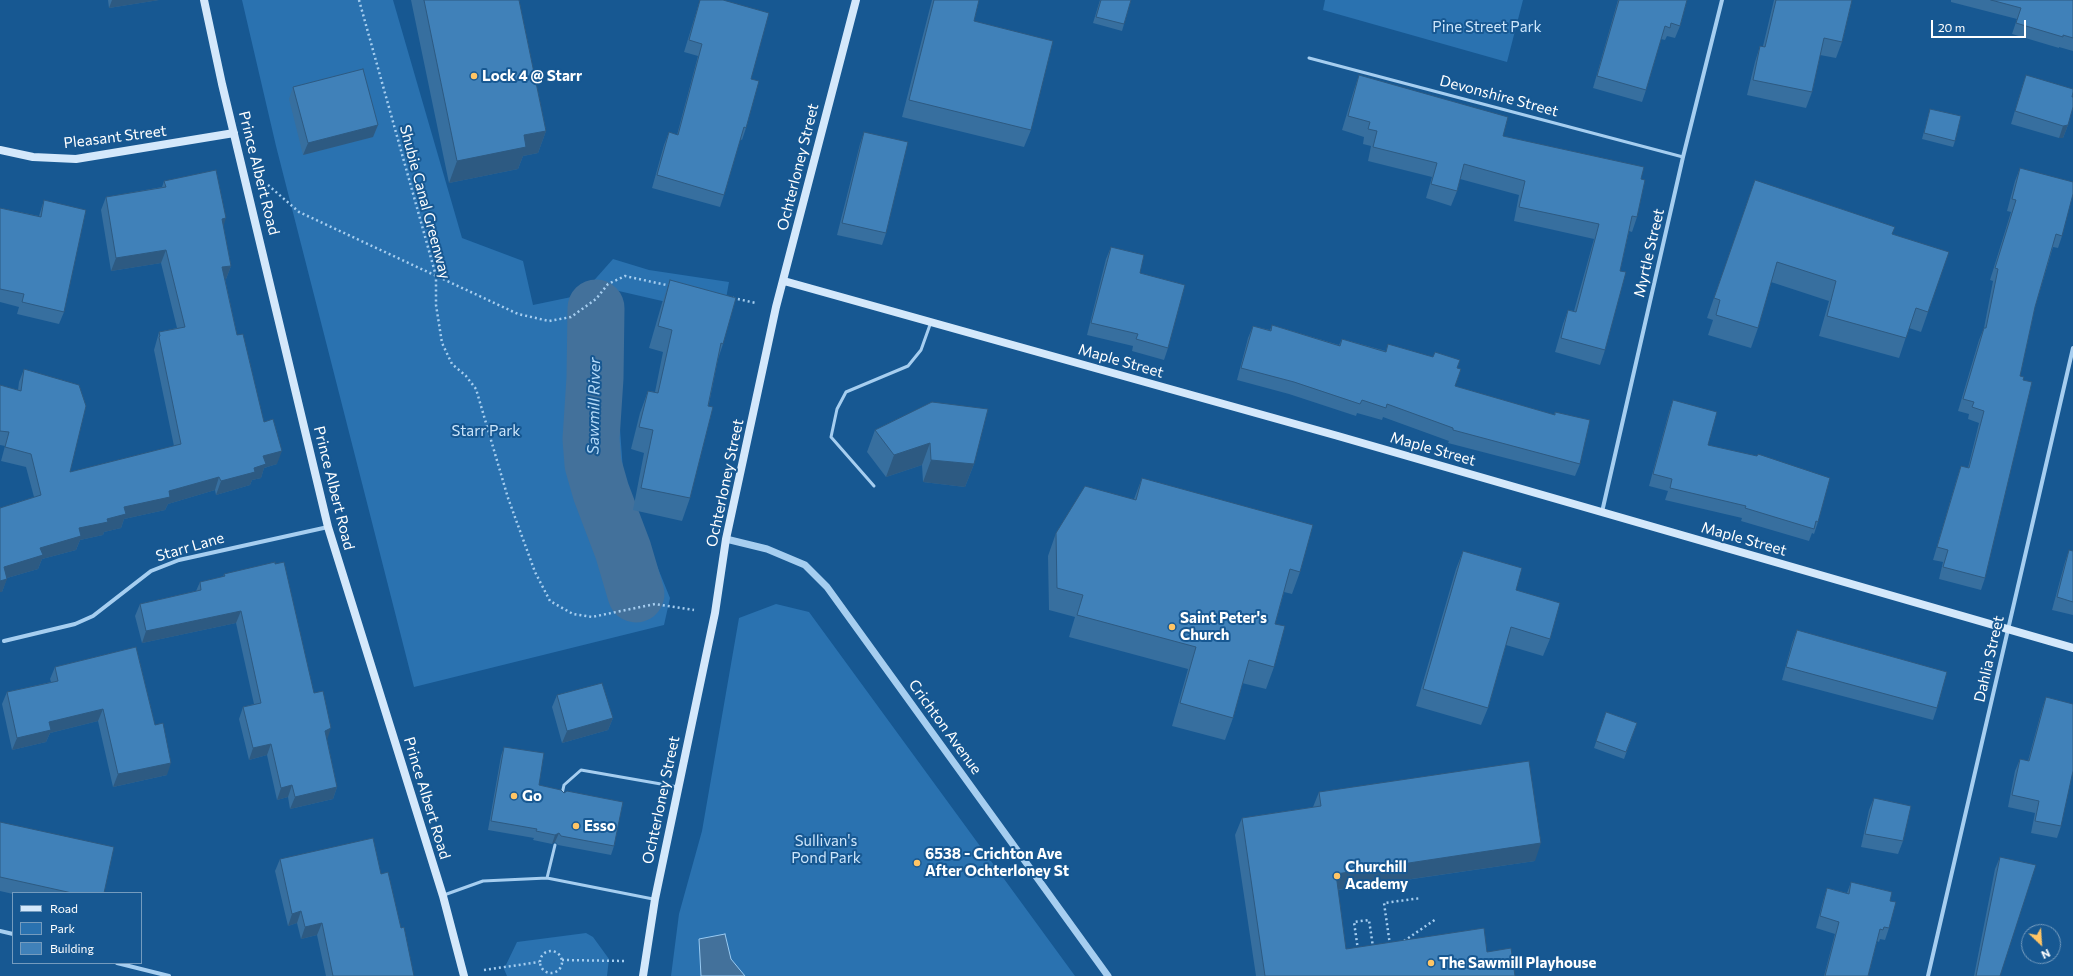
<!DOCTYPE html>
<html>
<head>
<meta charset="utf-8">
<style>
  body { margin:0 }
  #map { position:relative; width:2073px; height:976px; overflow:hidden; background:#175892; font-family:Commissioner,sans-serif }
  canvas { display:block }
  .legend { position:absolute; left:12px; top:892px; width:130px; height:72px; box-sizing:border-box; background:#175892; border:1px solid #749bbe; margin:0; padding:5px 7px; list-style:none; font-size:12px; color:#fff }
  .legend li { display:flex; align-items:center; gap:8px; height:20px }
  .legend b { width:20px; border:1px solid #749bbe }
  .north { position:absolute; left:2021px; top:924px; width:40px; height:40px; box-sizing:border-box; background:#175892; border:1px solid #749bbe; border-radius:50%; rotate:155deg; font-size:11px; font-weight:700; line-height:16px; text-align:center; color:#fff }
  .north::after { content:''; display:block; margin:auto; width:14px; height:18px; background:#ffc565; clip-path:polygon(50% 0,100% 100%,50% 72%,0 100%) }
  .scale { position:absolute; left:1931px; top:20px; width:95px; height:18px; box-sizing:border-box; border:2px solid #fff; border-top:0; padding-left:5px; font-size:12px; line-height:14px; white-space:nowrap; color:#fff; -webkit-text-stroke:3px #175892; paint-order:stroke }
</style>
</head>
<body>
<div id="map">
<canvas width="2073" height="976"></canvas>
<ul class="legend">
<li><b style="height:5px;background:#d4e8fb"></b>Road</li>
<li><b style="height:11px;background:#2a72b0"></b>Park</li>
<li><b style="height:11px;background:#4081b9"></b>Building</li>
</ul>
<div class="north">N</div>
<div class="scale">20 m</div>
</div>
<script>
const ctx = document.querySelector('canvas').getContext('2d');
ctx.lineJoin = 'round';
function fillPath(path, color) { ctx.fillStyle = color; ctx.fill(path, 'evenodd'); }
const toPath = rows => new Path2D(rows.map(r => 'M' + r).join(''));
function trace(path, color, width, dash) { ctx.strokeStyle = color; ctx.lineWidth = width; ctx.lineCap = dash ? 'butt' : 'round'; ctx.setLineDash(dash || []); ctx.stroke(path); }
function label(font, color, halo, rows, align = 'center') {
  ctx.font = font + ' Commissioner,sans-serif'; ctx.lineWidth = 4; ctx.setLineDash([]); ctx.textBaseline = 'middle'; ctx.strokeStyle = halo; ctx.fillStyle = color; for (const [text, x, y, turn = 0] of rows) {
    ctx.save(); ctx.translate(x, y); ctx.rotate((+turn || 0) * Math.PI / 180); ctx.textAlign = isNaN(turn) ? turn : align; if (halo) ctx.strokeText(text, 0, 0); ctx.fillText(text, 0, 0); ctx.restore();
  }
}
fillPath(toPath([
  [242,0,393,0,462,238,523,261,533,305,581,295,613,259,649,270,729,282,723,315,610,289,624,485,670,598,664,625,414,687,276,146],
  [1325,0,1523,0,1507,62,1323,10],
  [776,604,809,612,1075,976,671,976,679,914,702,831,739,618],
  [586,933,593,937,609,959,607,976,507,976,504,969,517,942]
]), '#2a72b0');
const water = toPath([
  [725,934,731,959,745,976,701,976,699,939,725,934]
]);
fillPath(water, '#43719b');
trace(water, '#99caf2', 1);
trace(toPath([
  [596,308,595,378,591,439,593,464,601,492,623,550,636,594]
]), '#43719b', 57);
trace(toPath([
  [359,0,436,276,436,305,442,343,452,364,466,376,476,389,508,498,535,572,550,601,573,614,592,617,655,604,694,610],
  [268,185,299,212,518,314,549,321,571,317,596,299,608,284,625,276,671,286],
  [733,298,756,303],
  [1404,941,1436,919],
  [1390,945,1384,903,1421,898],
  [1358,950,1354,922,1369,920,1373,947],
  '540 962a11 11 0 1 1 22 0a11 11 0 1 1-22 0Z',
  [562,960,625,961],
  [484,970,539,962]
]), '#a6cef0', 2.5, [2, 3]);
trace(toPath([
  [1309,58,1683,157],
  [874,486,831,437,837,409,846,392,908,366,921,350,931,322],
  [562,794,564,785,581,770,678,787],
  [547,878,555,845],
  [444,895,483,881,547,878,653,899]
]), '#a6cef0', 3);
trace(toPath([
  [1602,512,1683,157,1722,0],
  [4,641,75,624,93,616,151,571,179,560,328,527],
  [0,931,13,934],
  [117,963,169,976],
  [1928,976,2073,348]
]), '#a6cef0', 4);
trace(toPath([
  [726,539,767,549,805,565,827,587,1108,976]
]), '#a6cef0', 7);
trace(toPath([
  [204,0,222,84,328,527,443,896,464,976],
  [0,150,33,157,76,159,234,133],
  [784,281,1338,436,2073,648],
  [643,976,655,899,715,613,726,539,776,307,856,0]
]), '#d4e8fb', 8);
fillPath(toPath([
  [108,0,159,0,109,8],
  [411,0,519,0,546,131,538,153,523,156,518,169,449,183],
  [700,0,723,0,751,79,746,128,742,140,740,139,724,195,720,207,652,188,664,145,669,132,677,135,698,56,684,52],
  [932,0,979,0,974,21,1031,130,1024,147,902,117],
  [1100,0,1131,0,1122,31,1093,23],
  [1618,0,1687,0,1680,26,1675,38,1667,36,1665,40,1661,39,1646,90,1642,102,1593,88],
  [1774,0,1852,0,1842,42,1836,58,1820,55,1812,92,1806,108,1747,95,1755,62,1760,46,1763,46],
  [1951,0,2073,0,2073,51,2059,47,2059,48,2012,34,2017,19,1951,2],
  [1359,75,1503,136,1641,179,1637,217,1632,232,1629,231,1620,271,1605,350,1600,365,1555,352,1563,324,1568,310,1574,311,1594,239,1514,221,1519,195,1460,179,1457,191,1451,206,1426,198,1432,177,1368,161,1371,146,1363,144,1364,137,1342,130,1354,90],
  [2026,75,2068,125,2063,138,2059,138,2011,124,2022,87],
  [293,87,378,125,373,137,303,155,289,99],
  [1930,109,1955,141,1953,147,1922,139],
  [864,132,886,233,882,245,837,235,860,144],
  [2020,168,2062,236,2058,248,2053,247,2035,307,2020,376,1985,578,1981,590,1939,579,1943,562,1933,560,1957,478,1961,466,1968,468,1979,423,1968,419,1969,414,1958,411,1979,340,1984,328,1993,281,1990,280,2011,212,2007,211,2015,181],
  [1755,180,1892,234,1928,312,1921,332,1909,328,1899,358,1819,336,1829,301,1771,282,1758,328,1751,348,1708,335,1713,320,1707,318],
  [164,181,223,226,231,266,226,279,225,279,237,335,277,464,264,468,261,478,252,480,250,485,216,495,215,490,168,504,165,510,124,519,121,528,104,532,103,535,80,540,76,550,42,559,38,569,7,578,2,592,0,592,0,508,34,497,26,467,1,461,5,446,0,445,0,385,18,390,19,382,24,369,70,472,174,446,154,350,159,332,177,328,161,263,111,271,101,210,106,197,162,187],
  [44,200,64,312,59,324,17,314,19,307,0,302,0,208,39,216],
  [1111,247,1140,273,1168,348,1164,360,1132,351,1133,346,1087,335,1106,259],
  [670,280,723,344,718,359,690,498,682,521,633,510,644,453,631,449,640,413,648,391,655,392,663,352,649,348,662,303],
  [1272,325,1339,345,1342,339,1386,351,1388,344,1457,368,1455,386,1554,415,1555,412,1580,464,1575,476,1448,443,1449,441,1383,417,1382,420,1357,413,1356,416,1289,394,1237,380,1248,338,1253,326,1270,330],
  [1673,400,1708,445,1818,522,1814,534,1812,533,1809,541,1741,521,1742,518,1665,500,1668,491,1649,486,1669,412],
  [932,402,974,464,965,487,923,482,922,465,886,477,867,452,875,430],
  [1142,478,1300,572,1292,594,1284,592,1275,624,1274,667,1266,689,1242,683,1233,718,1225,740,1172,726,1188,669,1069,637,1075,617,1049,610,1048,556,1056,533,1134,499],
  [2069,550,2073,551,2073,615,2052,610,2065,562],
  [1463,551,1516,590,1550,639,1543,656,1506,645,1488,708,1481,725,1416,706,1456,569],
  [224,574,314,693,327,740,337,787,333,799,290,809,288,797,277,800,267,755,249,760,239,719,243,707,254,704,236,623,142,643,135,616,140,604,196,591,200,582,223,577],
  [1797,630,1937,708,1933,720,1782,680,1792,643],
  [136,647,167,775,113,787,98,721,50,733,46,742,12,750,2,704,7,692,51,682,50,679,55,667],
  [557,695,613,718,608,730,562,743,552,707],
  [2046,697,2061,826,2057,838,2031,833,2035,813,2008,807,2015,771,2020,759,2028,761,2042,709],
  [1606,712,1637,723,1624,759,1594,748],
  [504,747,539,785,564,793,614,846,611,855,558,845,555,842,552,844,533,840,534,838,488,830,501,756],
  [1319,792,1535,861,1338,890,1346,949,1487,952,1515,976,1256,976,1235,835,1242,818,1313,807],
  [1874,798,1903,841,1898,854,1861,847,1869,810],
  [0,822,104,893,13,894,0,891],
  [2000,857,2000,976,1974,976,1995,869],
  [280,859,381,874,414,976,326,976,317,935,301,939,297,923,288,926,275,871],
  [1851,882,1890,901,1889,928,1885,940,1880,939,1879,942,1877,941,1868,976,1824,976,1835,934,1816,928,1823,901,1827,888,1847,893]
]), '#376f9f');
fillPath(toPath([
  [112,0,159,0,109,8],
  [378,125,373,137,303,155,308,143],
  [2068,125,2063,138,2059,138,2063,126],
  [546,131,538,153,523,156,518,169,449,183,457,161,524,135],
  [226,218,222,231,222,219],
  [166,250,161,263,111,271,116,258],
  [231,266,226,279,217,281,222,267],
  [930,443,922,465,886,477,894,455],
  [282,451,277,464,264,468,261,478,252,480,250,485,216,495,221,481,254,468,263,456],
  [931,460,974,464,965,487,923,482],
  [219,477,215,490,168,504,165,510,124,519,121,528,104,532,103,535,80,540,76,550,42,559,38,569,0,580,4,567,40,548,79,528,107,519,124,507,169,491],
  [7,579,2,592,0,592,0,581],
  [241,611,236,623,142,643,146,631],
  [103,709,98,721,50,733,46,742,12,750,17,738,49,722],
  [613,718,608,730,562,743,567,731],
  [331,728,327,740,325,731],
  [271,744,267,755,249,760,253,748],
  [171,763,167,775,113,787,118,774],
  [292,785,288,797,277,800,281,788],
  [337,787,333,799,290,809,295,797],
  [559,833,555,842,552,844,555,835],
  [1541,843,1535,861,1329,891,1336,874],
  [301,911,297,923,288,926,292,914],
  [322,923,317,935,301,939,305,927]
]), '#2d5a82');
const building = toPath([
  [424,0,519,0,546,131,524,135,526,147,457,161,424,0],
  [700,0,723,0,769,13,751,79,759,81,746,128,744,127,724,195,657,175,669,132,678,135,702,44,689,40,700,0],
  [934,0,979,0,974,21,1053,41,1031,130,909,100,934,0],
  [1101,0,1131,0,1124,24,1096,17,1101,0],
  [1619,0,1687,0,1680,26,1671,23,1670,28,1665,26,1646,90,1597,76,1619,0],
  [1776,0,1852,0,1842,42,1824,38,1812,92,1753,80,1760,46,1765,47,1776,0],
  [1991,0,2073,0,2073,38,2063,35,2063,37,2016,23,2021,8,1991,0],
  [363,69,378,125,308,143,293,87,363,69],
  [1359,75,1508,117,1503,136,1644,167,1641,179,1645,180,1637,217,1632,216,1620,271,1626,272,1605,350,1561,338,1568,310,1576,312,1599,224,1519,207,1525,181,1464,164,1457,191,1431,184,1437,163,1373,147,1377,131,1368,129,1370,122,1348,116,1359,75],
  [2026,75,2073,89,2073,92,2072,97,2073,97,2073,107,2068,125,2063,126,2015,111,2026,75],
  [1930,109,1961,116,1955,141,1924,133,1930,109],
  [864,132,908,142,886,233,842,223,864,132],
  [2020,168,2073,182,2073,194,2062,236,2056,234,2035,307,2020,376,2024,377,2023,380,2032,382,1985,578,1943,567,1948,550,1937,547,1961,466,1969,468,1984,411,1972,407,1974,402,1963,399,1984,328,1986,328,1998,269,1995,268,2016,200,2012,199,2020,168],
  [216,170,226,218,222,219,231,266,222,267,237,335,243,334,264,422,273,419,282,451,263,456,266,464,254,468,255,472,221,481,219,477,169,491,170,497,124,507,126,514,107,519,108,522,79,528,81,536,40,548,43,555,4,567,7,579,0,581,0,508,41,495,31,454,5,447,9,432,0,431,0,385,21,391,24,369,79,385,86,406,70,472,181,444,159,337,160,336,159,332,185,327,166,250,116,258,106,197,166,187,164,181,216,170],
  [1755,180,1895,227,1892,234,1949,252,1928,312,1916,308,1906,338,1827,316,1836,281,1777,262,1758,328,1716,315,1720,300,1714,298,1755,180],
  [44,200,86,210,64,312,22,302,24,294,0,289,0,208,41,217,44,200],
  [1111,247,1144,255,1140,273,1185,285,1168,348,1136,339,1138,334,1091,323,1111,247],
  [670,280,736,298,723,344,721,343,708,406,713,407,690,498,641,488,653,430,639,427,648,391,658,393,672,330,658,326,670,280],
  [1272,325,1340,346,1342,339,1386,352,1388,344,1433,357,1435,352,1460,360,1457,368,1461,369,1455,386,1555,415,1555,412,1590,420,1580,464,1453,430,1453,428,1387,404,1386,408,1362,400,1360,404,1294,382,1241,368,1253,326,1271,331,1272,325],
  [1673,400,1717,412,1708,445,1757,456,1758,454,1830,478,1818,522,1816,521,1814,529,1745,508,1746,506,1670,488,1672,479,1653,474,1673,400],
  [932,402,988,409,974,464,931,460,930,443,894,455,875,430,932,402],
  [1142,478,1313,525,1300,572,1290,569,1275,624,1285,626,1274,667,1249,660,1233,718,1180,703,1196,647,1077,615,1083,595,1057,588,1056,533,1085,486,1136,500,1142,478],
  [2069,550,2073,551,2073,602,2057,597,2069,550],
  [1463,551,1522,568,1516,590,1560,603,1550,639,1511,627,1488,708,1423,689,1463,551],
  [275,562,275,564,284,562,314,693,323,691,331,728,325,731,337,787,295,797,292,785,281,788,271,744,253,748,243,707,261,703,241,611,146,631,140,604,201,590,200,582,225,576,224,574,275,562],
  [1797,630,1947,672,1937,708,1786,667,1797,630],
  [136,647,155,725,163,723,171,763,118,774,103,709,49,722,51,730,17,738,7,692,58,681,55,667,136,647],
  [602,683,613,718,567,731,557,695,602,683],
  [2046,697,2073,704,2073,771,2061,826,2035,821,2039,801,2012,795,2020,759,2029,761,2046,697],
  [1606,712,1637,723,1626,752,1596,741,1606,712],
  [504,747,544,753,539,785,561,790,564,793,567,791,623,802,614,846,561,836,559,833,555,835,536,831,537,829,491,821,504,747],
  [1529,761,1541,843,1336,874,1346,949,1484,928,1487,952,1511,948,1515,976,1265,976,1242,818,1321,806,1319,792,1529,761],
  [1874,798,1911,806,1903,841,1865,834,1874,798],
  [0,822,114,847,104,893,72,893,0,877,0,822],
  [373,838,381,874,388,872,401,928,404,927,414,976,333,976,322,923,305,927,301,911,292,914,280,859,373,838],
  [2000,857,2036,865,2000,976,1976,976,2000,857],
  [1851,882,1892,892,1890,901,1896,902,1889,928,1884,927,1883,930,1880,929,1868,976,1825,976,1839,922,1820,916,1827,888,1849,894,1851,882]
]);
fillPath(building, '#4081b9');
trace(building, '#2d5a82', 1);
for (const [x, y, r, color] of [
  [474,76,4,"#ffc565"],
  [1172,627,4,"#ffc565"],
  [514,796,4,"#ffc565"],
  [576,826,4,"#ffc565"],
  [917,863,4,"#ffc565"],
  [1337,876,4,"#ffc565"],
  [1431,963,4,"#ffc565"]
]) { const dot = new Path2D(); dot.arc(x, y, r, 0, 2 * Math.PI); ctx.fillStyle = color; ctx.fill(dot); trace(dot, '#175892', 1.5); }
label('15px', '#cde6fb', '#175892', [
  ["Pine Street Park",1487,27],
  ["Starr Park",486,431],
  ["Sullivan's",826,841],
  ["Pond Park",826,858]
]);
label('bold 15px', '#fff', '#175892', [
  ["Lock 4 @ Starr",482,76],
  ["Saint Peter's",1180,618],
  ["Church",1180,635],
  ["Go",522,796],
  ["Esso",584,826],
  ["6538 - Crichton Ave",925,854],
  ["After Ochterloney St",925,871],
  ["Churchill",1345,867],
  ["Academy",1345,884],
  ["The Sawmill Playhouse",1439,963]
], 'left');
label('15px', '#fff', '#175892', [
  ["Devonshire Street",1499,96,15],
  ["Pleasant Street",115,137,-7],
  ["Ochterloney Street",798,167,-76],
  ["Prince Albert Road",259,173,76],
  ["Shubie Canal Greenway",425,202,75],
  ["Myrtle Street",1649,253,-77],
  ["Maple Street",1121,361,16],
  ["Maple Street",1433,449,16],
  ["Ochterloney Street",725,483,-78],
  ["Prince Albert Road",334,488,76],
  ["Maple Street",1744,539,16],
  ["Starr Lane",190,547,-16],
  ["Dahlia Street",1989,659,-77],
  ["Crichton Avenue",945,727,54],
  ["Prince Albert Road",427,798,73],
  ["Ochterloney Street",661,800,-78]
]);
label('italic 16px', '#b2d8f7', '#175892', [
  ["Sawmill River",594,406,-89]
]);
</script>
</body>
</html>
